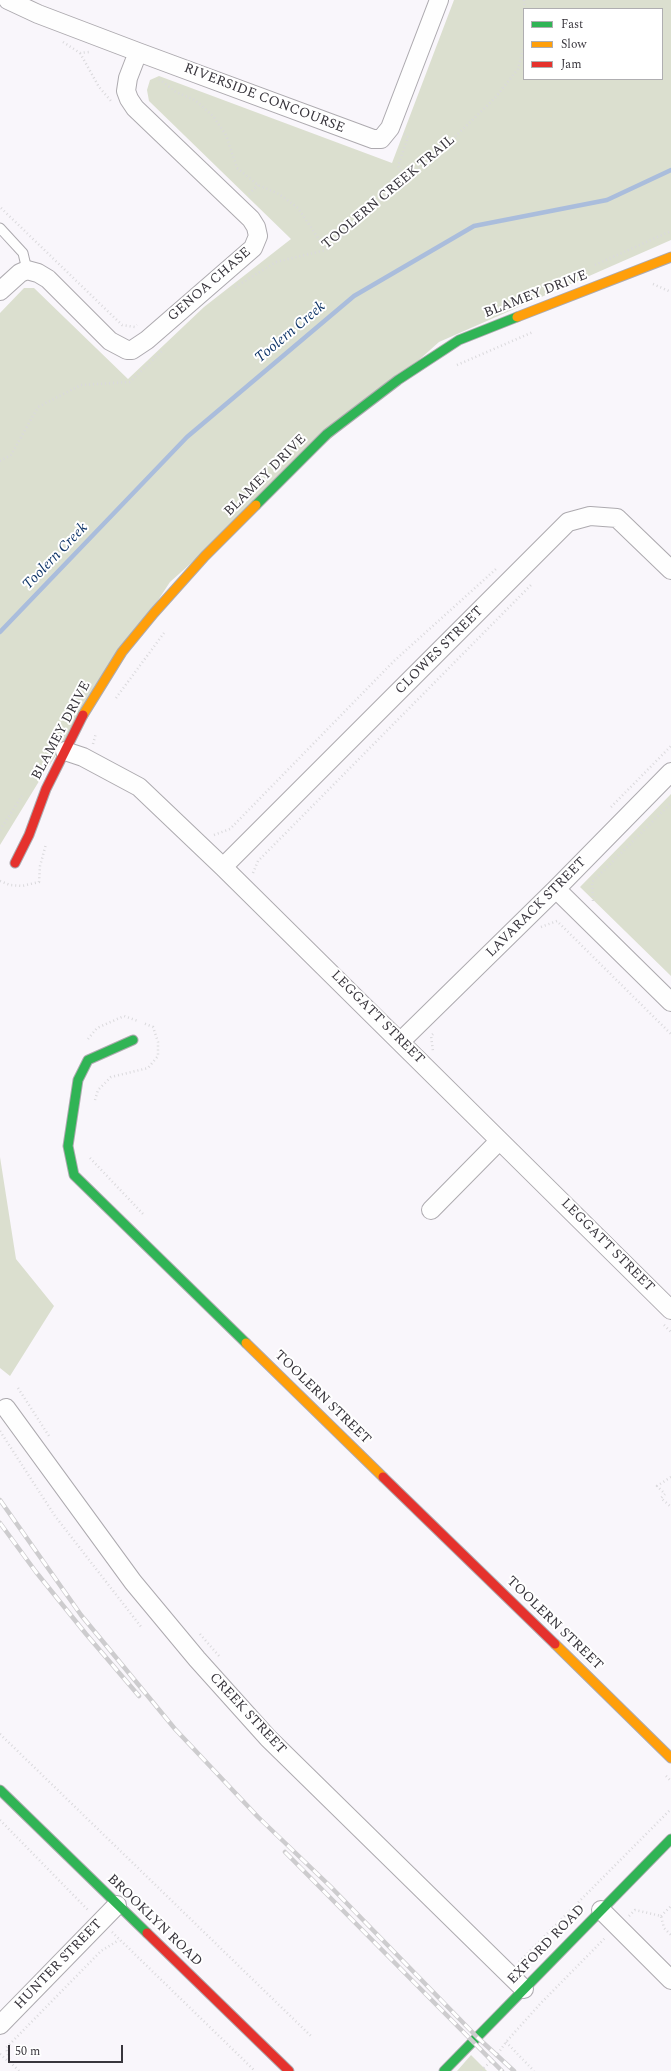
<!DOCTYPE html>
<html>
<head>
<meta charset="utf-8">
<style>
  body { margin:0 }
  #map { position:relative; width:671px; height:2071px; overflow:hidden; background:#f9f6fb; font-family:Spectral,serif }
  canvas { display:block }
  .legend { position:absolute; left:523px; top:8px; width:140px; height:72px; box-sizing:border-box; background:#fff; border:1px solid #afaeb1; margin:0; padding:5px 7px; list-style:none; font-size:12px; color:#38353c }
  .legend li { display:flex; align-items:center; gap:8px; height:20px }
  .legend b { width:20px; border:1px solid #afaeb1 }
  .scale { position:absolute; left:8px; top:2045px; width:115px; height:18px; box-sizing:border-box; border:2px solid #38353c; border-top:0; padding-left:5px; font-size:12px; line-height:14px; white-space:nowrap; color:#38353c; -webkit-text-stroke:3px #fff; paint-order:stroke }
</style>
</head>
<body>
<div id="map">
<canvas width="671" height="2071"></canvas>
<ul class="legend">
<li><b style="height:5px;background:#30b455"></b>Fast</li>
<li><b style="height:5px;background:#ff9f0a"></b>Slow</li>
<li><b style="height:5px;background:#e5322d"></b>Jam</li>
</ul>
<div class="scale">50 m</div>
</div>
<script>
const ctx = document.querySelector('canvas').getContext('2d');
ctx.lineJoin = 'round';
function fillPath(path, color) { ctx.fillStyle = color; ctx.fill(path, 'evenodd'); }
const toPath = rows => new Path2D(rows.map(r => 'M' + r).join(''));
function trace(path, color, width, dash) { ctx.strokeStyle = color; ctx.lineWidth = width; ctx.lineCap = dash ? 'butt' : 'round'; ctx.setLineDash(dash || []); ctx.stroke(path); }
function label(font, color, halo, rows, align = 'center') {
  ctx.font = font + ' Spectral,serif'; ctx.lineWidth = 4; ctx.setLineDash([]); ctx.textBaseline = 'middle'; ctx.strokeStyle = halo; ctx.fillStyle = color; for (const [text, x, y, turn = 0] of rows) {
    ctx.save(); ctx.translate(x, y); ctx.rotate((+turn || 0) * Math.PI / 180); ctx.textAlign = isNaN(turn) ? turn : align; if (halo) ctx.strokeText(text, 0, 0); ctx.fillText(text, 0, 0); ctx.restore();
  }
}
fillPath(toPath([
  [454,0,671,0,671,240,439,342,170,582,41,778,0,845,0,313,24,288,34,288,128,379,204,307,291,239,149,101,147,90,150,80,159,76,392,163],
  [524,9,662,9,662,79,524,79],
  [671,794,671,976,580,887],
  [0,1157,16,1259,54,1306,10,1376,0,1368],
  [471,2055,487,2071,457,2071]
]), '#dbdfcf');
trace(toPath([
  [0,632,187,437,354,296,474,226,607,200,671,170]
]), '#aabddc', 4.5);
const lane = toPath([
  [0,228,23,253,27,270]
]);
const street = toPath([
  [8,0,38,14,138,52,373,139,381,139,390,128,439,0],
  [0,291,20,273,27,270,38,273,48,279,110,341,127,350,132,350,147,340,253,248,258,236,256,227,251,219,135,108,129,99,126,91,128,78,138,52],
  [65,751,83,757,139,787,223,867,671,1310],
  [223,867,568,522,590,516,617,518,671,570],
  [556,889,671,1002],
  [400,1042,556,889,671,772],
  [431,1210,499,1141],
  [6,1408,133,1582,197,1659,268,1738,524,1989],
  [601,1910,671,1980],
  [0,2025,117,1905]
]);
const fast = toPath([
  [256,505,327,434,398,380,459,340,517,317],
  [133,1040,88,1060,78,1080,68,1146,74,1175,246,1343],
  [0,1790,147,1933],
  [444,2071,671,1839]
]);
const slow = toPath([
  [517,317,671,257],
  [83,715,122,652,154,613,205,556,256,505],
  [246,1343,383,1477],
  [555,1644,671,1758]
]);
const jam = toPath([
  [15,863,29,835,46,789,83,715],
  [383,1477,555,1644],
  [147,1933,289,2071]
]);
trace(lane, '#adaaaf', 11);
trace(street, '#adaaaf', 20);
trace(fast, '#adaaaf', 11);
trace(slow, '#adaaaf', 11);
trace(jam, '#adaaaf', 11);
trace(toPath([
  [524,0,525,9],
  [63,42,80,53,89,52],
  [80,53,99,87,111,101],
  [159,79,176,92,195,100,213,116,226,135,237,168,258,185,279,194,298,208,326,250],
  [404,134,408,137,398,166,405,178],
  [249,194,258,185],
  [1,208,122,325,135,327,137,325],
  [595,265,671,231],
  [653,284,671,292],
  [235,287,276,262,326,250,371,212,390,188,432,159,495,98,518,69,524,46],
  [457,365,533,332],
  [0,461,11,455,38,407,81,385,130,382,164,349],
  [116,698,164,633],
  [93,744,96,733],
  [611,807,671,746],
  [0,830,22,796],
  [214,835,230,829,394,661,496,569],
  [253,873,258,861,531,585],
  [0,881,10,885,22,886,39,882,40,866,46,844],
  [593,901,592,882,671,803],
  [541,927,557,921,671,1034],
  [433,1034,431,1036,433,1051],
  [88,1039,97,1028,124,1016,138,1021],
  [95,1100,98,1090,111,1077,148,1068,158,1056,158,1042,153,1027,143,1023],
  [90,1158,143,1214],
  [664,1325,671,1332],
  [18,1388,49,1436],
  [0,1431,55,1516,142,1628],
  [671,1477,657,1486,665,1494,661,1498,671,1507],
  [200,1634,219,1656],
  [0,1734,312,2037],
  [666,1776,671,1781],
  [0,1820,89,1911],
  [629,1916,635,1910,661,1916,664,1928,671,1935],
  [661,1916,671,1906],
  [112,1932,255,2071],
  [519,1962,671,1809],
  [506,2042,534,2071],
  [0,2054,9,2062],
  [19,2071,10,2062,6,2048,101,1951,119,1940],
  [481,2071,497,2055,506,2042,540,2004,606,1937]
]), '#dad9dc', 2.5, [1, 3]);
trace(lane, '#fefefe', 9);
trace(street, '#fefefe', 18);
trace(fast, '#30b455', 9);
trace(slow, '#ff9f0a', 9);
trace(jam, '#e5322d', 9);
const rail = toPath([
  [0,1500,81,1615,175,1729,258,1817,330,1886,477,2037,514,2071],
  [0,1523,36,1572,86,1634,139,1696],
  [285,1852,502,2071]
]);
trace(rail, '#cdccce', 4.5);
trace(rail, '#fff', 3, [9]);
label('14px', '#38353c', '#fff', [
  ["RIVERSIDE CONCOURSE",264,99,21],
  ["TOOLERN CREEK TRAIL",389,193,-40],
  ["GENOA CHASE",210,285,-41],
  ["BLAMEY DRIVE",536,295,-21],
  ["BLAMEY DRIVE",266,476,-45],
  ["CLOWES STREET",440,651,-45],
  ["BLAMEY DRIVE",62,731,-62],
  ["LAVARACK STREET",537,908,-45],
  ["LEGGATT STREET",377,1018,45],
  ["LEGGATT STREET",607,1246,45],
  ["TOOLERN STREET",322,1398,44],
  ["TOOLERN STREET",554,1624,44],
  ["CREEK STREET",247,1714,47],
  ["BROOKLYN ROAD",154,1921,44],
  ["EXFORD ROAD",547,1945,-46],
  ["HUNTER STREET",59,1965,-46]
]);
label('italic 15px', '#0f3568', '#fff', [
  ["Toolern Creek",291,333,-40],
  ["Toolern Creek",56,557,-46]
]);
</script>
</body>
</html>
